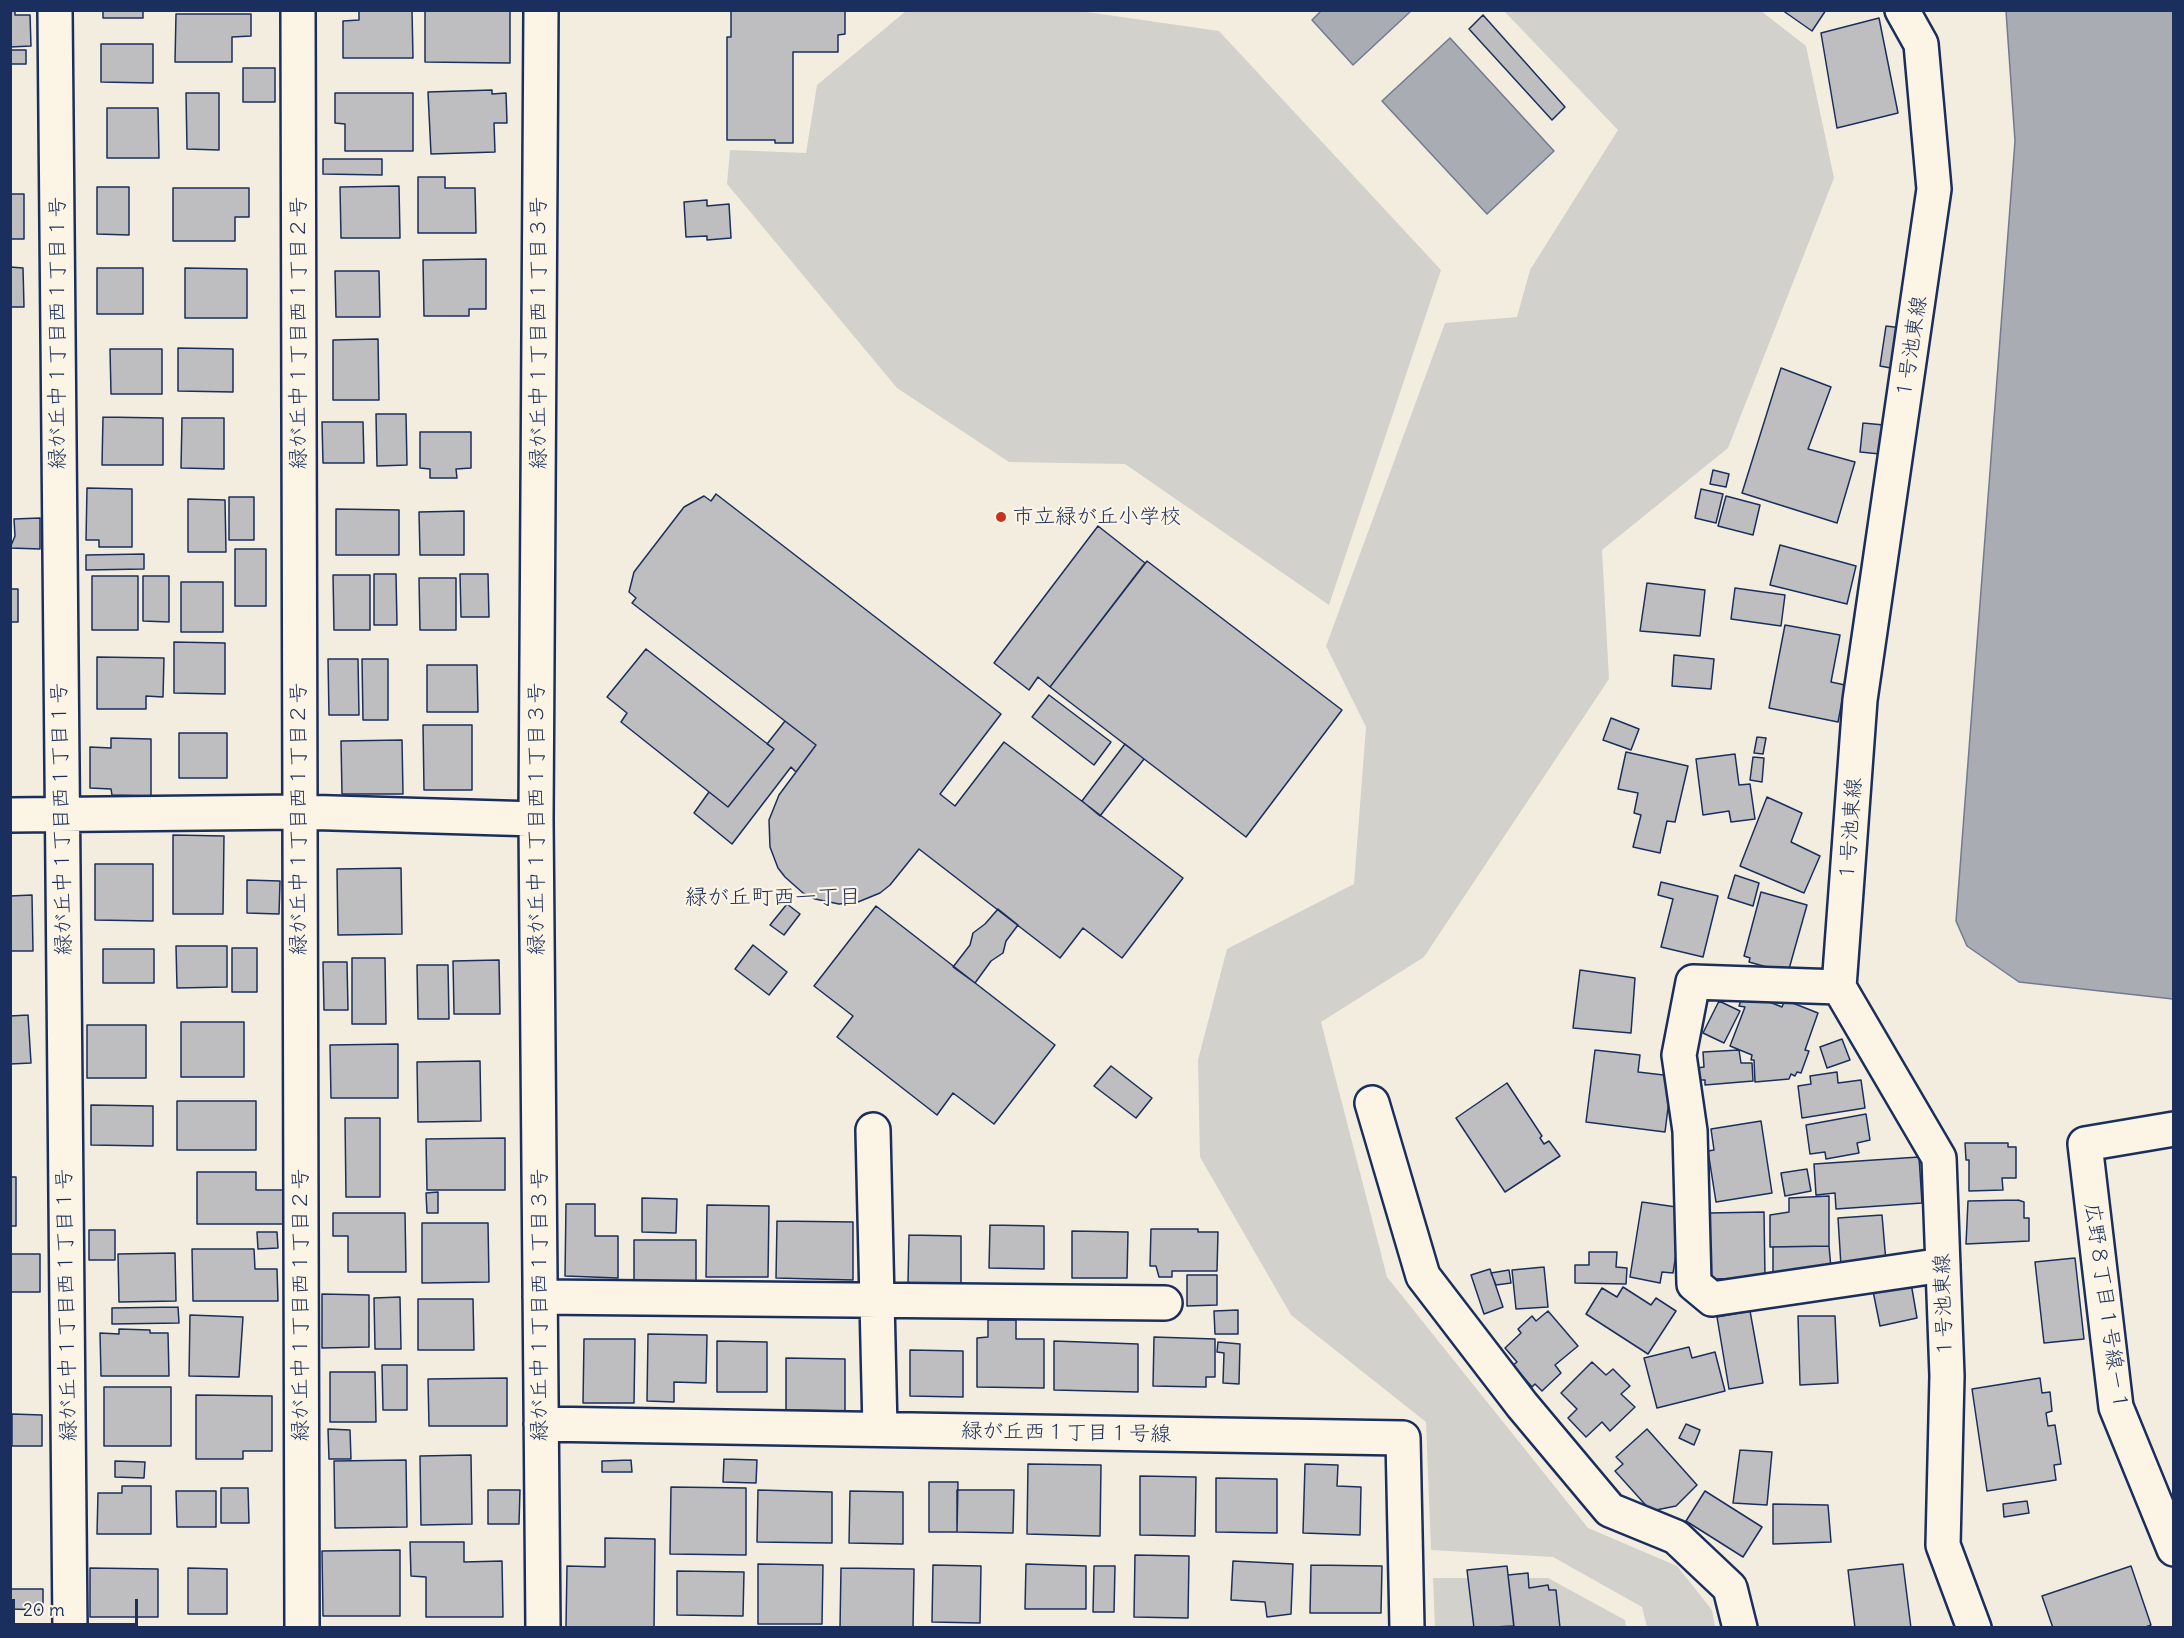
<!DOCTYPE html>
<html>
<head>
<meta charset="utf-8">
<style>
  body { margin:0 }
  #map { position:relative; width:2184px; height:1638px; overflow:hidden; background:#f3ede0; font-family:Delius,sans-serif }
  canvas { display:block }
  .frame { position:absolute; inset:0; border:12px solid #1b2f5e; pointer-events:none }
  .scale { position:absolute; left:12px; top:1599px; width:126px; height:27px; box-sizing:border-box; border:3px solid #1b2f5e; border-top:0; padding-left:8px; font-size:18px; line-height:21px; white-space:nowrap; color:#1b2f5e; -webkit-text-stroke:4px #fcf5e5; paint-order:stroke }
</style>
</head>
<body>
<div id="map">
<canvas width="2184" height="1638"></canvas>
<div class="frame"></div>
<div class="scale">20 m</div>
</div>
<script>
const ctx = document.querySelector('canvas').getContext('2d');
ctx.lineJoin = 'round';
function fillPath(path, color) { ctx.fillStyle = color; ctx.fill(path, 'evenodd'); }
const toPath = rows => new Path2D(rows.map(r => 'M' + r).join(''));
function trace(path, color, width, dash) { ctx.strokeStyle = color; ctx.lineWidth = width; ctx.lineCap = dash ? 'butt' : 'round'; ctx.setLineDash(dash || []); ctx.stroke(path); }
function label(font, color, halo, rows, align = 'center') {
  ctx.font = font + ' Delius,"Klee One",sans-serif'; ctx.lineWidth = 4.5; ctx.setLineDash([]); ctx.textBaseline = 'middle'; ctx.strokeStyle = halo; ctx.fillStyle = color; for (const [text, x, y, turn = 0] of rows) {
    ctx.save(); ctx.translate(x, y); ctx.rotate((+turn || 0) * Math.PI / 180); ctx.textAlign = isNaN(turn) ? turn : align; if (halo) ctx.strokeText(text, 0, 0); ctx.fillText(text, 0, 0); ctx.restore();
  }
}
fillPath(toPath([
  [1080,11,1219,31,1441,270,1329,605,1125,464,1009,462,897,388,727,184,730,150,806,153,817,85,906,11],
  [1504,11,1761,11,1806,46,1834,178,1728,448,1602,550,1609,679,1424,957,1321,1022,1387,1277,1588,1528,1677,1566,1712,1610,1715,1627,1647,1627,1642,1607,1553,1557,1431,1550,1426,1422,1291,1315,1200,1157,1198,1060,1227,949,1354,884,1366,727,1326,646,1445,323,1517,317,1530,270,1618,130],
  [1433,1578,1548,1578,1625,1620,1626,1627,1435,1627]
]), '#d3d1cc');
const water = toPath([
  [1321,11,1321,10,1411,11,1353,65,1312,20,1321,11],
  [2006,11,2173,11,2173,999,2019,982,1967,946,1956,921,2015,141,2006,11],
  [1450,38,1554,151,1487,214,1382,101,1450,38]
]);
fillPath(water, '#a9acb3');
trace(water, '#707a91', 1.5);
const building = toPath([
  [10,10,15,10,15,15,30,15,31,46,10,47,10,10],
  [103,10,143,10,143,18,103,18,103,10],
  [359,10,412,10,413,58,343,58,343,21,359,20,359,10],
  [425,10,510,10,510,63,425,62,425,10],
  [731,10,845,10,845,34,838,35,838,52,793,52,793,143,775,143,775,140,727,140,727,37,731,37,731,10],
  [1782,10,1826,10,1812,31,1782,10],
  [176,14,251,14,251,36,232,37,232,62,175,62,176,14],
  [1483,15,1565,107,1552,120,1469,29,1483,15],
  [1879,18,1898,113,1837,128,1821,33,1879,18],
  [101,44,153,44,153,83,101,82,101,44],
  [10,50,26,50,26,64,10,64,10,50],
  [243,68,275,68,275,102,243,102,243,68],
  [492,90,492,94,506,93,507,123,494,123,495,152,431,154,428,92,492,90],
  [186,93,219,93,219,150,187,149,186,93],
  [335,93,413,93,413,151,345,151,345,124,335,123,335,93],
  [107,108,158,108,159,158,107,158,107,108],
  [323,159,382,159,382,175,323,174,323,159],
  [418,177,445,177,445,188,475,188,476,233,418,233,418,177],
  [399,186,400,238,341,238,340,187,399,186],
  [97,187,129,187,129,235,97,234,97,187],
  [173,188,249,188,249,217,235,217,235,241,173,241,173,188],
  [10,194,24,194,24,239,10,239,10,194],
  [707,200,707,206,729,204,731,238,707,240,707,236,686,237,684,202,707,200],
  [486,259,486,309,469,309,469,316,424,316,423,260,486,259],
  [10,267,23,268,24,307,10,307,10,267],
  [97,268,143,268,143,314,97,314,97,268],
  [185,268,247,269,247,318,185,318,185,268],
  [335,271,379,271,380,317,336,317,335,271],
  [1886,326,1902,328,1896,369,1880,366,1886,326],
  [378,339,379,400,333,400,333,340,378,339],
  [178,348,233,349,233,392,178,391,178,348],
  [110,349,162,349,162,394,111,394,110,349],
  [1781,368,1831,387,1808,449,1855,462,1837,523,1742,493,1781,368],
  [376,414,406,414,407,465,377,466,376,414],
  [103,417,163,418,163,465,102,465,103,417],
  [182,418,224,418,224,469,181,468,182,418],
  [322,422,363,422,364,463,323,463,322,422],
  [1863,423,1884,425,1880,454,1860,452,1863,423],
  [420,432,471,432,471,468,456,469,457,478,430,478,430,469,420,468,420,432],
  [1713,470,1729,474,1726,487,1710,484,1713,470],
  [87,488,132,489,132,547,99,547,99,540,86,540,87,488],
  [1701,489,1723,494,1716,523,1695,518,1701,489],
  [716,494,1001,714,940,794,955,806,1004,742,1183,878,1122,958,1083,928,1060,958,919,849,890,885,880,893,858,902,839,904,815,899,803,893,785,877,778,868,770,847,769,820,779,795,816,745,632,603,636,598,629,592,634,572,684,507,704,496,711,501,716,494],
  [1726,496,1760,505,1753,535,1718,526,1726,496],
  [229,497,254,497,254,540,229,540,229,497],
  [188,499,225,500,226,552,188,552,188,499],
  [336,509,399,510,399,555,336,555,336,509],
  [464,511,464,555,420,555,419,512,464,511],
  [40,518,40,549,10,548,15,536,14,519,40,518],
  [1098,526,1145,563,1050,687,1038,677,1029,690,994,663,1098,526],
  [1780,545,1856,566,1847,604,1770,585,1780,545],
  [235,549,266,549,266,606,235,606,235,549],
  [144,554,144,569,86,570,86,555,144,554],
  [1147,561,1342,710,1246,837,1050,687,1147,561],
  [374,574,396,574,397,625,374,625,374,574],
  [460,574,488,574,489,617,461,617,460,574],
  [333,575,370,575,370,630,334,630,333,575],
  [92,576,138,576,138,630,92,630,92,576],
  [143,576,169,576,169,622,143,621,143,576],
  [419,578,456,578,456,630,420,630,419,578],
  [181,582,223,582,223,632,181,632,181,582],
  [1647,583,1705,590,1700,636,1640,631,1647,583],
  [1735,588,1785,595,1781,626,1731,619,1735,588],
  [10,589,18,589,18,622,10,622,10,589],
  [1785,625,1840,635,1831,682,1845,685,1838,722,1769,708,1785,625],
  [174,642,225,643,225,694,174,693,174,642],
  [646,649,774,749,728,807,621,722,627,713,607,697,646,649],
  [1674,655,1714,659,1711,689,1672,686,1674,655],
  [97,657,164,658,163,697,146,696,146,709,97,709,97,657],
  [328,659,358,659,359,715,329,715,328,659],
  [362,659,388,659,388,720,363,720,362,659],
  [427,665,477,665,478,712,427,712,427,665],
  [1049,695,1111,742,1094,765,1032,717,1049,695],
  [1611,718,1639,729,1631,750,1603,740,1611,718],
  [785,721,816,745,796,772,791,767,732,844,694,813,709,792,728,807,774,749,767,744,785,721],
  [423,725,472,725,472,790,424,790,423,725],
  [179,733,227,733,227,778,179,778,179,733],
  [1757,737,1766,738,1763,754,1754,753,1757,737],
  [111,738,151,739,151,796,112,795,111,789,90,788,90,747,111,748,111,738],
  [402,740,403,794,342,794,341,741,402,740],
  [1125,744,1144,759,1100,816,1082,801,1125,744],
  [1626,752,1688,766,1675,822,1667,821,1660,853,1633,847,1641,815,1634,813,1638,793,1618,789,1626,752],
  [1735,754,1739,785,1750,784,1755,819,1731,822,1729,811,1703,815,1696,759,1735,754],
  [1753,757,1764,758,1762,782,1750,780,1753,757],
  [1767,797,1802,813,1791,842,1820,856,1804,893,1740,866,1767,797],
  [173,835,224,836,223,914,173,914,173,835],
  [95,864,153,864,153,921,95,920,95,864],
  [401,868,402,934,338,935,337,869,401,868],
  [1735,875,1759,883,1753,906,1728,898,1735,875],
  [247,880,280,881,279,914,247,913,247,880],
  [1661,882,1718,896,1703,957,1661,947,1673,899,1658,895,1661,882],
  [1761,892,1807,905,1789,969,1781,967,1781,971,1749,962,1750,958,1744,956,1761,892],
  [32,895,33,951,10,951,10,896,32,895],
  [787,904,800,914,784,935,770,925,787,904],
  [876,906,1055,1045,994,1124,953,1093,937,1115,837,1037,853,1016,814,986,876,906],
  [998,909,1018,925,1006,941,1003,953,991,961,975,983,953,967,970,945,973,933,985,924,998,909],
  [753,945,787,972,769,995,735,969,753,945],
  [176,946,227,946,227,987,177,988,176,946],
  [232,948,257,948,257,992,232,992,232,948],
  [103,949,154,949,154,983,103,983,103,949],
  [352,958,385,958,386,1024,352,1024,352,958],
  [499,960,500,1014,454,1014,453,961,499,960],
  [323,962,347,962,348,1010,324,1010,323,962],
  [417,965,448,965,449,1019,418,1019,417,965],
  [1580,970,1635,978,1631,1033,1573,1028,1580,970],
  [1744,992,1782,1007,1785,1000,1818,1013,1805,1050,1809,1051,1801,1073,1797,1072,1795,1076,1791,1074,1789,1079,1755,1082,1754,1060,1751,1060,1752,1055,1730,1046,1745,1007,1739,1006,1744,992],
  [1719,1001,1740,1011,1724,1043,1703,1033,1719,1001],
  [28,1015,31,1063,10,1064,10,1016,28,1015],
  [181,1022,244,1022,244,1077,181,1077,181,1022],
  [87,1025,146,1025,146,1078,87,1078,87,1025],
  [1842,1039,1850,1060,1827,1068,1820,1047,1842,1039],
  [398,1044,398,1098,331,1098,330,1045,398,1044],
  [1595,1050,1640,1055,1638,1072,1672,1076,1665,1132,1586,1122,1595,1050],
  [1739,1050,1741,1063,1752,1063,1753,1081,1705,1085,1705,1080,1698,1080,1697,1068,1704,1067,1703,1052,1739,1050],
  [480,1061,481,1121,418,1122,417,1062,480,1061],
  [1111,1066,1152,1098,1136,1118,1094,1086,1111,1066],
  [1837,1072,1838,1083,1861,1080,1865,1108,1802,1118,1798,1086,1811,1084,1810,1076,1837,1072],
  [1507,1083,1542,1136,1540,1138,1544,1144,1549,1141,1560,1156,1505,1192,1456,1118,1507,1083],
  [177,1101,256,1101,256,1150,177,1150,177,1101],
  [91,1105,153,1106,153,1146,91,1145,91,1105],
  [1866,1114,1870,1140,1857,1143,1859,1153,1826,1159,1825,1152,1810,1154,1806,1125,1866,1114],
  [345,1118,380,1118,380,1197,346,1197,345,1118],
  [1761,1121,1772,1193,1716,1202,1708,1151,1714,1150,1711,1129,1761,1121],
  [505,1138,505,1190,427,1190,426,1139,505,1138],
  [1965,1143,2008,1143,2008,1147,2016,1147,2016,1178,2002,1178,2003,1190,1969,1191,1969,1160,1966,1160,1965,1143],
  [1919,1157,1922,1203,1836,1209,1835,1193,1816,1195,1814,1164,1919,1157],
  [1807,1169,1811,1191,1785,1196,1781,1173,1807,1169],
  [197,1172,256,1172,256,1190,283,1190,283,1224,197,1224,197,1172],
  [10,1177,16,1177,16,1226,10,1226,10,1177],
  [438,1192,438,1213,427,1213,426,1193,438,1192],
  [1829,1196,1829,1246,1770,1247,1770,1215,1789,1212,1789,1198,1829,1196],
  [642,1198,677,1199,676,1233,642,1232,642,1198],
  [2018,1200,2024,1202,2024,1218,2029,1218,2029,1241,1966,1244,1968,1201,2018,1200],
  [1642,1202,1683,1208,1673,1273,1662,1272,1660,1283,1630,1277,1642,1202],
  [566,1204,595,1204,595,1236,618,1236,618,1278,565,1276,566,1204],
  [707,1205,769,1206,768,1277,706,1277,707,1205],
  [1764,1212,1765,1278,1710,1279,1709,1213,1764,1212],
  [333,1213,405,1213,406,1272,348,1272,348,1236,333,1236,333,1213],
  [1882,1215,1886,1262,1841,1266,1838,1218,1882,1215],
  [777,1221,853,1222,853,1280,776,1278,777,1221],
  [422,1223,488,1223,489,1282,422,1283,422,1223],
  [990,1225,1044,1226,1044,1269,989,1268,990,1225],
  [1151,1229,1198,1229,1198,1232,1218,1232,1217,1271,1172,1271,1172,1277,1159,1277,1156,1266,1150,1266,1151,1229],
  [89,1230,115,1230,115,1260,89,1260,89,1230],
  [1072,1231,1128,1232,1127,1278,1072,1278,1072,1231],
  [257,1232,277,1232,278,1248,258,1249,257,1232],
  [909,1235,961,1236,961,1284,908,1283,909,1235],
  [634,1240,696,1240,696,1282,634,1281,634,1240],
  [1829,1246,1832,1279,1773,1274,1773,1247,1829,1246],
  [192,1249,254,1249,255,1269,277,1269,278,1301,193,1301,192,1249],
  [1589,1252,1617,1252,1616,1267,1627,1268,1626,1284,1575,1283,1575,1265,1589,1265,1589,1252],
  [175,1253,176,1301,119,1302,118,1254,175,1253],
  [11,1254,40,1254,40,1292,11,1292,11,1254],
  [2075,1258,2084,1339,2044,1343,2035,1262,2075,1258],
  [1544,1267,1548,1307,1516,1309,1512,1270,1544,1267],
  [1490,1269,1503,1307,1484,1314,1471,1275,1490,1269],
  [1509,1270,1511,1283,1496,1285,1491,1273,1509,1270],
  [1187,1275,1217,1275,1217,1305,1187,1306,1187,1275],
  [1911,1283,1917,1318,1880,1326,1873,1291,1911,1283],
  [1623,1287,1651,1305,1656,1298,1676,1311,1648,1354,1586,1314,1602,1288,1617,1297,1623,1287],
  [322,1294,369,1295,369,1347,322,1348,322,1294],
  [400,1297,401,1349,375,1349,374,1298,400,1297],
  [418,1299,473,1299,474,1350,418,1350,418,1299],
  [178,1307,179,1323,112,1324,112,1308,178,1307],
  [1238,1310,1238,1334,1215,1334,1214,1311,1238,1310],
  [1548,1311,1578,1346,1555,1365,1561,1373,1542,1391,1535,1384,1532,1387,1513,1365,1517,1362,1505,1348,1521,1333,1518,1329,1532,1316,1536,1321,1548,1311],
  [1750,1311,1763,1383,1729,1389,1717,1317,1750,1311],
  [190,1315,243,1317,239,1377,189,1376,190,1315],
  [1798,1316,1835,1316,1838,1383,1800,1385,1798,1316],
  [988,1320,1016,1320,1016,1339,1044,1339,1044,1388,977,1387,977,1338,988,1337,988,1320],
  [119,1329,150,1330,150,1333,168,1333,169,1376,101,1376,100,1333,119,1334,119,1329],
  [648,1334,707,1335,706,1383,674,1382,674,1402,647,1401,648,1334],
  [1154,1337,1215,1339,1215,1377,1206,1377,1206,1387,1153,1386,1154,1337],
  [584,1339,635,1339,634,1403,583,1403,584,1339],
  [717,1341,767,1342,767,1392,717,1392,717,1341],
  [1054,1341,1138,1344,1138,1392,1054,1390,1054,1341],
  [1218,1342,1240,1344,1239,1384,1223,1383,1224,1353,1217,1352,1218,1342],
  [1689,1347,1692,1358,1715,1352,1725,1391,1657,1408,1644,1358,1689,1347],
  [910,1350,963,1351,963,1397,910,1396,910,1350],
  [786,1358,845,1359,845,1411,786,1410,786,1358],
  [1592,1362,1606,1375,1613,1369,1630,1386,1621,1394,1635,1407,1610,1431,1602,1422,1586,1437,1568,1418,1577,1409,1561,1393,1592,1362],
  [382,1365,407,1365,407,1410,383,1410,382,1365],
  [330,1372,375,1372,376,1422,330,1422,330,1372],
  [507,1378,507,1426,429,1426,428,1379,507,1378],
  [2040,1378,2042,1393,2050,1392,2052,1411,2046,1413,2048,1426,2055,1425,2061,1464,2054,1465,2056,1480,1987,1491,1972,1389,2040,1378],
  [104,1387,171,1387,171,1446,104,1446,104,1387],
  [196,1395,272,1396,272,1451,243,1451,243,1459,196,1459,196,1395],
  [12,1414,42,1415,42,1446,12,1446,12,1414],
  [1686,1424,1700,1430,1694,1445,1679,1438,1686,1424],
  [328,1429,350,1430,351,1459,329,1459,328,1429],
  [1647,1429,1697,1485,1676,1506,1651,1511,1615,1471,1623,1464,1616,1457,1647,1429],
  [1740,1450,1772,1452,1767,1505,1733,1503,1740,1450],
  [471,1455,472,1524,421,1525,420,1456,471,1455],
  [724,1459,757,1460,756,1483,723,1482,724,1459],
  [406,1460,407,1527,335,1528,334,1461,406,1460],
  [631,1460,632,1472,602,1472,602,1461,631,1460],
  [115,1461,145,1462,144,1478,115,1477,115,1461],
  [1028,1464,1101,1465,1100,1536,1027,1534,1028,1464],
  [1305,1464,1338,1465,1337,1486,1361,1487,1360,1535,1303,1533,1305,1464],
  [1140,1476,1196,1477,1195,1536,1140,1535,1140,1476],
  [1216,1478,1277,1479,1277,1533,1216,1532,1216,1478],
  [929,1482,958,1482,957,1532,929,1532,929,1482],
  [122,1486,151,1486,151,1534,97,1534,98,1493,122,1493,122,1486],
  [671,1487,746,1488,746,1555,670,1554,671,1487],
  [221,1488,248,1488,249,1523,221,1523,221,1488],
  [488,1490,520,1490,519,1524,488,1524,488,1490],
  [758,1490,832,1492,832,1543,757,1542,758,1490],
  [957,1490,1014,1490,1013,1533,957,1532,957,1490],
  [176,1491,216,1491,216,1527,177,1527,176,1491],
  [850,1491,903,1492,903,1544,849,1543,850,1491],
  [1705,1491,1762,1527,1743,1557,1686,1521,1705,1491],
  [2027,1501,2029,1513,2004,1517,2003,1504,2027,1501],
  [1773,1504,1828,1505,1831,1542,1773,1544,1773,1504],
  [605,1538,655,1539,654,1628,566,1627,567,1566,605,1567,605,1538],
  [410,1542,464,1542,464,1562,502,1561,503,1617,426,1617,426,1577,411,1576,410,1542],
  [400,1550,400,1616,323,1616,322,1551,400,1550],
  [1135,1555,1189,1556,1188,1618,1134,1617,1135,1555],
  [1233,1561,1293,1564,1291,1614,1267,1617,1265,1602,1231,1600,1233,1561],
  [758,1564,823,1565,822,1624,758,1624,758,1564],
  [1026,1564,1086,1566,1086,1609,1025,1609,1026,1564],
  [1903,1564,1911,1628,1855,1628,1848,1570,1903,1564],
  [933,1565,981,1566,980,1623,932,1622,933,1565],
  [1311,1565,1382,1566,1381,1613,1310,1613,1311,1565],
  [1094,1566,1115,1566,1114,1612,1093,1612,1094,1566],
  [1507,1566,1514,1626,1474,1628,1467,1570,1507,1566],
  [2131,1566,2151,1625,2143,1628,2053,1628,2042,1596,2131,1566],
  [90,1568,158,1569,158,1617,90,1617,90,1568],
  [188,1568,227,1569,227,1614,188,1614,188,1568],
  [841,1568,914,1569,913,1628,840,1628,841,1568],
  [677,1571,744,1572,743,1616,677,1615,677,1571],
  [1528,1573,1529,1588,1548,1585,1549,1590,1556,1590,1560,1628,1514,1628,1508,1575,1528,1573],
  [10,1589,43,1589,43,1610,11,1609,10,1589]
]);
fillPath(building, '#bebec0');
trace(building, '#1b2f5e', 1.5);
const minor = toPath([
  [55,10,70,1628],
  [298,10,302,1628],
  [541,10,536,819,543,1628],
  [1902,10,1921,44,1934,189,1860,700,1839,987,1939,1158,1947,1376,1943,1545,1974,1628],
  [10,815,299,812,536,819],
  [1839,987,1693,982,1679,1055,1690,1131,1694,1284,1712,1299,1943,1265],
  [1372,1103,1423,1276,1522,1405,1610,1510,1676,1537,1730,1588,1740,1628],
  [2174,1129,2085,1144,2116,1407,2174,1549],
  [873,1130,880,1429],
  [540,1297,1165,1303],
  [541,1424,1403,1438,1407,1628]
]);
trace(minor, '#1b2f5e', 38);
trace(minor, '#fcf5e5', 33);
for (const [x, y, r, color] of [
  [1001,517,6,"#c8321e"]
]) { const dot = new Path2D(); dot.arc(x, y, r, 0, 2 * Math.PI); ctx.fillStyle = color; ctx.fill(dot); trace(dot, '#fcf5e5', 2); }
label('21px', '#1b2f5e', '#fcf5e5', [
  ["緑が丘中１丁目西１丁目１号",58,333,-90],
  ["緑が丘中１丁目西１丁目２号",299,333,-90],
  ["緑が丘中１丁目西１丁目３号",539,333,-90],
  ["１号池東線",1912,348,-81],
  ["緑が丘中１丁目西１丁目１号",62,819,-91],
  ["緑が丘中１丁目西１丁目２号",299,819,-90],
  ["緑が丘中１丁目西１丁目３号",537,819,-90],
  ["１号池東線",1851,830,-86],
  ["緑が丘中１丁目西１丁目１号",67,1305,-91],
  ["緑が丘中１丁目西１丁目２号",301,1305,-90],
  ["緑が丘中１丁目西１丁目３号",540,1305,-90],
  ["１号池東線",1944,1306,-92],
  ["広野８丁目１号線ー１",2106,1307,82],
  ["緑が丘西１丁目１号線",1066,1433,1]
]);
label('21px', '#1b2f5e', '#fcf5e5', [
  ["市立緑が丘小学校",1013,517]
], 'left');
label('22px', '#1b2f5e', '#fcf5e5', [
  ["緑が丘町西一丁目",773,898]
]);
</script>
</body>
</html>
